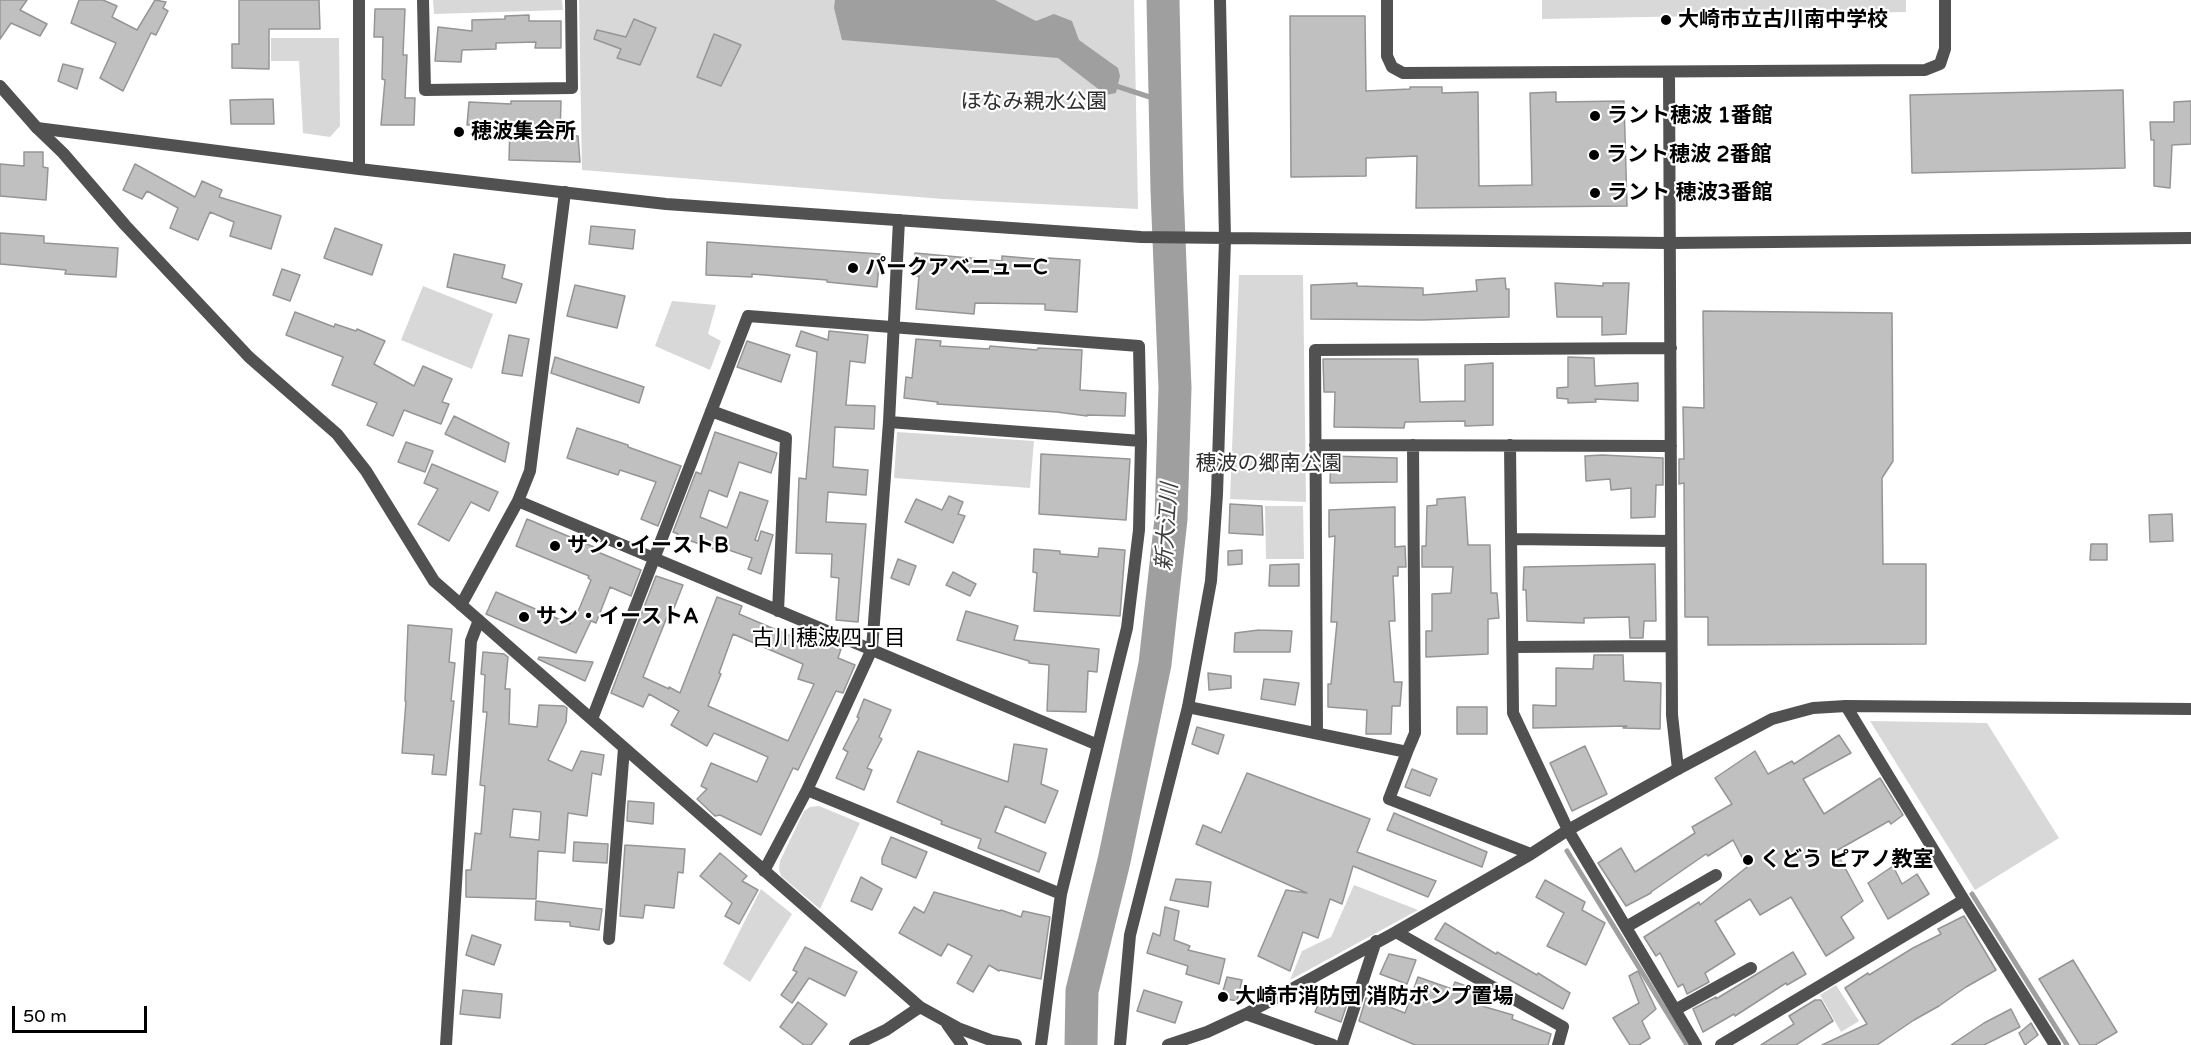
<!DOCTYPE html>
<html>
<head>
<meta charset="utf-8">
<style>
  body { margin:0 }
  #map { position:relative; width:2191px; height:1045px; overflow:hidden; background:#fff; font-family:"Varela Round",sans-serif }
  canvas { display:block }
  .scale { position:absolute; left:12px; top:1006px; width:135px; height:27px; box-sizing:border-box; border:3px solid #000; border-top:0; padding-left:8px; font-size:18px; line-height:21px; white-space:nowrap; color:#000; -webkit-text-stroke:4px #fff; paint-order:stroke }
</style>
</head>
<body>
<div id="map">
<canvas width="2191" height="1045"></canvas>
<div class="scale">50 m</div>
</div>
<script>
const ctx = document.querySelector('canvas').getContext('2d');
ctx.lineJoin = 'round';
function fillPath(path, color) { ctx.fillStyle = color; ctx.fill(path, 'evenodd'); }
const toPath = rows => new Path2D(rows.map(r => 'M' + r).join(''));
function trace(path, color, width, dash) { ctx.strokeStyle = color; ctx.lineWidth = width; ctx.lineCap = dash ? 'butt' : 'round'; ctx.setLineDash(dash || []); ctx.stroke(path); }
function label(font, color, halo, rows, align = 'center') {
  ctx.font = font + ' "Varela Round","Noto Sans JP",sans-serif'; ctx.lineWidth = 4.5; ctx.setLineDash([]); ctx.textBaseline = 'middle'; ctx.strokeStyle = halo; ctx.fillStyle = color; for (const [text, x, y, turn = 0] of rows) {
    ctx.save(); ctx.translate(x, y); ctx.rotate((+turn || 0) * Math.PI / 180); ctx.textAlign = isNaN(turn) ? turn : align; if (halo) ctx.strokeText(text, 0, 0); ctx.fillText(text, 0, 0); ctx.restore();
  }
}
fillPath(toPath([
  [433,0,562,0,563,10,434,14],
  [579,0,1134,0,1138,209,943,199,582,170],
  [1542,0,1906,0,1906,12,1542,19],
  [271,38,339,38,340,126,330,137,303,133,299,61,271,61],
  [1239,275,1303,275,1306,502,1230,499],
  [423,286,493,314,472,369,401,340],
  [672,301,716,305,708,334,721,341,710,370,655,346],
  [897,432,1034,441,1030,488,894,478],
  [1265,506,1303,506,1304,559,1266,559],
  [1870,721,1987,723,2059,838,1975,890],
  [819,806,860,823,820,909,781,876,779,869,780,861,804,811,810,807],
  [1354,885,1418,910,1290,980,1302,951,1331,937],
  [761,889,792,914,750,982,723,964],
  [1836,985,1859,1021,1841,1032,1820,995]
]), '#d8d8d8');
fillPath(toPath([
  [835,0,995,0,1036,21,1054,14,1072,21,1079,40,1118,68,1120,76,1116,93,1106,95,1058,58,842,40,834,8]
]), '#9f9f9f');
trace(toPath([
  [1112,83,1116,86,1165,102],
  [1567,851,1687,1045],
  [1972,894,2067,1045]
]), '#9f9f9f', 5);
trace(toPath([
  [1081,1045,1082,991,1114,861,1155,664,1171,519,1175,388,1167,190,1163,0]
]), '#9f9f9f', 33);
const building = toPath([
  [0,0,27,0,20,10,47,24,40,36,11,23,0,39,0,0],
  [79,0,103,0,117,6,112,17,137,30,155,0,166,2,163,8,168,11,156,35,151,33,123,91,100,78,116,43,71,23,79,0],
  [239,0,319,0,320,29,269,29,269,69,232,68,232,44,239,44,239,0],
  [375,9,405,9,403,55,407,55,405,98,415,98,414,125,381,125,385,80,382,79,383,37,374,37,375,9],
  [529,15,529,21,561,21,561,48,535,48,536,42,496,43,496,49,462,50,461,62,435,61,438,27,472,31,472,20,505,19,505,16,529,15],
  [1290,16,1365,16,1366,91,1410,89,1410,87,1442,87,1442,93,1478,92,1479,186,1532,185,1530,93,1556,92,1556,102,1624,101,1627,206,1416,208,1417,156,1366,158,1366,176,1291,177,1290,16],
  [634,19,656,28,640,65,617,58,621,49,594,39,597,30,626,37,634,19],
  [714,34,741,45,721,86,697,77,714,34],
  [63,64,83,69,77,89,58,81,63,64],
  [2123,90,2125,168,1912,173,1910,95,2123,90],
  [273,99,274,124,231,124,230,100,273,99],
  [511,101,561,101,560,135,578,136,580,162,509,160,510,125,467,125,469,102,511,104,511,101],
  [2191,101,2191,144,2172,145,2170,188,2154,186,2154,140,2151,140,2150,122,2174,122,2174,102,2191,101],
  [24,152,43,152,43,167,48,168,46,200,0,196,0,164,24,166,24,152],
  [135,164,195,197,202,181,222,190,219,197,281,216,271,249,230,236,234,222,210,212,198,240,170,228,178,208,147,191,142,199,123,190,135,164],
  [591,226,635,230,633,249,589,244,591,226],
  [335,228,382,245,372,275,324,258,335,228],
  [0,233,44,236,44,243,118,248,116,277,65,274,66,270,0,264,0,233],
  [707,242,880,254,877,287,827,282,827,280,752,274,752,277,706,275,707,242],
  [915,253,1002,261,1002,256,1048,260,1048,258,1080,260,1077,312,1045,310,1045,304,975,303,974,314,916,309,919,276,913,276,915,253],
  [454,254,505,265,502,278,522,284,516,303,447,287,454,254],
  [282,269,300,275,290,301,273,295,282,269],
  [1505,278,1506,289,1509,289,1509,317,1423,320,1311,319,1311,285,1357,283,1357,286,1423,288,1423,295,1477,291,1476,280,1505,278],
  [1555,283,1603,286,1603,283,1629,283,1626,334,1602,335,1602,317,1557,317,1555,283],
  [575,285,625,296,617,328,567,316,575,285],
  [1703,311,1892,313,1893,461,1882,478,1883,564,1926,564,1926,644,1708,645,1708,617,1685,617,1684,483,1679,484,1679,459,1684,459,1683,407,1704,408,1703,311],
  [295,312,334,327,335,324,356,331,357,329,385,341,374,364,414,386,423,366,452,379,442,402,449,404,441,424,404,410,393,436,367,425,377,403,332,385,343,357,286,335,295,312],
  [801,331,828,340,829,331,868,335,865,363,850,361,846,405,875,406,874,429,835,427,833,467,868,470,866,495,828,492,826,522,866,524,858,622,836,620,839,578,831,577,832,554,796,553,799,478,806,479,817,352,796,346,801,331],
  [509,335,529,339,522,376,502,373,509,335],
  [916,339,941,341,940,346,989,349,990,346,1037,350,1038,348,1082,350,1080,390,1126,393,1125,416,1087,415,1087,416,1057,412,937,404,938,402,904,398,906,377,912,378,916,339],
  [747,341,790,355,781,382,737,367,747,341],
  [555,357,644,387,639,403,551,373,555,357],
  [1568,357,1594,358,1595,386,1638,383,1638,401,1595,399,1596,402,1568,403,1568,399,1557,398,1557,388,1568,387,1568,357],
  [1323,359,1418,359,1420,402,1465,401,1465,365,1493,363,1493,425,1465,426,1465,421,1405,422,1404,428,1334,427,1335,392,1324,392,1323,359],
  [454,416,509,443,505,462,445,434,454,416],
  [577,428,628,445,628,447,681,466,658,526,641,519,656,482,620,470,618,475,567,458,577,428],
  [715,432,777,453,771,473,739,462,727,497,709,490,700,517,727,528,740,492,768,501,755,540,758,541,761,531,773,535,761,574,748,569,752,558,723,548,722,552,677,536,678,534,673,532,696,472,701,474,715,432],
  [406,442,433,451,425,472,398,462,406,442],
  [1041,454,1130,459,1126,520,1039,514,1041,454],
  [1602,455,1663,458,1663,485,1656,485,1655,517,1631,518,1631,488,1611,490,1610,479,1586,481,1585,456,1602,455],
  [1331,456,1397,458,1397,482,1330,483,1331,456],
  [432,464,498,492,489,511,471,502,449,541,418,524,438,489,424,483,432,464],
  [949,496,963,502,958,514,965,516,953,543,905,522,916,499,942,510,949,496],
  [1465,497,1468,545,1490,545,1491,593,1497,593,1499,618,1488,619,1488,654,1426,657,1426,631,1432,631,1432,594,1451,593,1453,567,1422,567,1422,546,1426,546,1427,506,1437,505,1437,499,1465,497],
  [1230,504,1262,506,1263,535,1229,533,1230,504],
  [1395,507,1395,547,1405,546,1406,567,1398,567,1398,576,1393,576,1395,621,1389,621,1394,682,1402,682,1400,706,1392,706,1391,734,1366,734,1367,710,1328,707,1328,684,1331,684,1337,622,1331,622,1335,536,1329,537,1329,510,1395,507],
  [2172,514,2173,541,2150,542,2149,515,2172,514],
  [527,519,594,547,593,550,641,570,631,596,610,587,596,623,591,621,576,653,486,614,496,592,570,624,573,618,575,619,591,580,588,578,589,576,516,546,527,519],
  [2091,544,2107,544,2107,560,2090,560,2091,544],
  [1099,548,1125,550,1120,616,1034,611,1037,573,1033,572,1034,549,1060,551,1060,554,1098,557,1099,548],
  [1242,550,1242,564,1228,565,1228,551,1242,550],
  [898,559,916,566,909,585,891,578,898,559],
  [1299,564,1299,586,1269,586,1270,565,1299,564],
  [1655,564,1656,621,1644,621,1643,638,1630,638,1629,617,1584,618,1584,623,1527,621,1526,590,1523,590,1524,567,1655,564],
  [953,572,976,584,970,596,946,585,953,572],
  [656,576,683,585,674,608,671,607,643,677,669,689,669,687,680,693,717,597,742,606,739,614,798,639,801,632,841,649,838,658,855,665,843,693,836,691,798,770,793,768,761,835,720,815,715,816,697,799,707,789,701,786,711,763,757,782,768,757,714,733,707,746,671,725,679,711,649,694,643,707,611,693,656,576],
  [733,634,803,664,798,679,814,684,788,741,708,706,721,674,719,673,733,634],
  [966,611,1018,626,1014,640,1099,649,1097,672,1088,671,1086,712,1047,711,1049,665,1029,663,1029,661,957,640,966,611],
  [408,625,452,629,449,662,455,663,451,701,454,701,446,775,432,774,434,755,402,753,406,701,405,701,408,625],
  [1259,630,1292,631,1290,652,1234,652,1235,633,1259,630],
  [483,652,504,654,508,657,505,689,510,689,509,724,537,727,539,705,564,706,567,708,566,722,548,760,572,771,581,751,604,755,601,775,592,773,587,816,568,813,565,853,538,851,536,899,466,897,466,870,471,870,475,833,481,834,485,786,480,785,487,712,483,712,485,675,481,674,483,652],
  [513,809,541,812,539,840,510,837,513,809],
  [1594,655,1623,655,1624,681,1661,683,1660,729,1623,728,1627,726,1533,728,1533,705,1556,706,1556,668,1593,669,1594,655],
  [539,657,593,662,585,681,538,659,539,657],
  [1208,673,1231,676,1231,688,1209,690,1208,673],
  [1264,679,1299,683,1295,705,1261,699,1264,679],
  [864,699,891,710,879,737,882,739,867,768,872,770,864,790,836,778,848,752,843,749,859,718,857,717,864,699],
  [1457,707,1487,707,1487,734,1457,734,1457,707],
  [1197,727,1224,735,1218,754,1192,744,1197,727],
  [1839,735,1851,753,1803,779,1824,814,1880,778,1903,815,1891,824,1889,821,1836,851,1863,901,1841,917,1854,938,1826,956,1791,897,1760,915,1750,899,1715,921,1735,954,1705,973,1709,982,1687,994,1683,984,1678,987,1660,953,1656,956,1644,937,1699,902,1700,905,1747,867,1733,840,1708,856,1706,854,1651,892,1651,893,1626,906,1598,863,1621,848,1635,872,1695,833,1692,827,1732,804,1715,778,1755,751,1768,774,1792,761,1794,764,1839,735],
  [1014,744,1047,749,1041,784,1058,791,1045,823,1005,806,995,832,1046,853,1039,872,978,848,981,839,941,824,942,821,897,802,918,751,1008,782,1014,744],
  [1585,746,1607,794,1572,811,1550,763,1585,746],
  [1412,769,1437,779,1430,796,1405,787,1412,769],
  [1247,773,1370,819,1357,852,1436,881,1428,897,1353,866,1342,904,1330,899,1318,938,1303,932,1290,971,1258,956,1286,890,1307,893,1196,844,1203,825,1221,833,1247,773],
  [628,801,654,803,653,824,627,821,628,801],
  [1394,813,1487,852,1482,867,1387,830,1394,813],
  [891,837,927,852,916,878,882,864,882,858,891,837],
  [574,842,608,844,607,863,573,861,574,842],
  [625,845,685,849,683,873,678,872,674,908,645,905,643,918,620,916,625,845],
  [720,853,747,876,742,881,758,890,739,924,725,916,732,903,700,876,720,853],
  [1893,866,1902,884,1917,874,1929,894,1888,919,1868,883,1893,866],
  [861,877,882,889,872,910,851,901,861,877],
  [1176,879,1211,882,1208,907,1170,900,1176,879],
  [1545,880,1585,902,1582,910,1605,923,1586,965,1547,946,1564,913,1536,897,1545,880],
  [934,892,1000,911,1001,910,1021,917,1023,911,1050,917,1041,979,1000,970,999,971,989,965,973,992,957,983,972,956,948,944,941,956,899,933,914,907,924,913,934,892],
  [536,901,602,909,599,930,570,926,570,922,535,920,536,901],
  [1165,907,1179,911,1174,940,1190,946,1188,950,1225,959,1219,984,1186,974,1188,966,1147,953,1153,933,1160,936,1165,907],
  [1964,916,1996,970,1966,987,1939,1006,1914,1020,1877,1045,1822,1045,1867,1024,1845,988,1868,973,1869,975,1913,948,1941,934,1938,929,1964,916],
  [1445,923,1496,954,1497,952,1537,975,1538,973,1570,993,1563,1009,1435,939,1445,923],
  [472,935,501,945,494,965,466,955,472,935],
  [805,947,857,972,845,996,809,978,792,1003,781,995,797,972,793,970,805,947],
  [1793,952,1806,974,1787,985,1786,983,1735,1016,1734,1014,1703,1032,1693,1009,1716,997,1716,999,1793,952],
  [1389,954,1416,960,1407,984,1380,974,1389,954],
  [2073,960,2117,1032,2095,1045,2080,1045,2039,979,2073,960],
  [1638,971,1656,1009,1642,1021,1650,1038,1639,1045,1630,1045,1613,1018,1639,1003,1629,976,1638,971],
  [1227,977,1242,980,1237,1001,1221,998,1227,977],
  [1418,977,1452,989,1455,982,1480,991,1475,1004,1513,1015,1512,1019,1551,1034,1548,1045,1415,1045,1359,1021,1366,998,1405,1013,1418,977],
  [463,990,502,994,500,1018,460,1014,463,990],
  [1144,990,1182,1002,1175,1023,1137,1011,1144,990],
  [1346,990,1351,992,1341,1022,1315,1012,1321,998,1341,1003,1346,990],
  [1815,1000,1821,1000,1833,1021,1796,1045,1761,1045,1794,1024,1789,1016,1815,1000],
  [798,1002,827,1024,811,1045,804,1045,780,1027,798,1002],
  [2011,1009,2020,1027,1984,1045,1951,1045,1984,1023,2011,1009],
  [2031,1023,2038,1035,2025,1045,2019,1033,2031,1023]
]);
fillPath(building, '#c0c0c0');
trace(building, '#959595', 1.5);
trace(toPath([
  [423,0,425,90,572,88,571,0],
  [1387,0,1387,56,1392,67,1403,73,1925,70,1940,64,1945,49,1945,0],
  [1669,72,1672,715,1678,769],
  [0,86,37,128,63,153,125,225,249,357,337,434,366,471,434,581,920,1007,958,1028,993,1041,1016,1045],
  [711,411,786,438,778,611],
  [889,422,1141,441],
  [1315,445,1671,446],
  [1510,445,1513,713,1568,830,1696,1045],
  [518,501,1098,745],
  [1512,539,1671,541],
  [461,605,518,501,530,471,565,192],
  [1513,647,1671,646],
  [1846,706,1964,900,2055,1045],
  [1188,707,1407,752,1415,733,1413,445],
  [592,719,748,316,1139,346,1141,441,1139,530,1127,628,1061,894,807,790],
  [1317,732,1315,350,1671,348],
  [1407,752,1389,799,1531,854],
  [764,871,807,790,872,649,889,422,899,220],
  [1626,927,1716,875],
  [1396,932,1563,1027,1558,1045],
  [609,939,624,748],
  [1675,1010,1751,968],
  [1246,1014,1333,1045],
  [947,1024,962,1045],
  [446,1045,471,641,479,620],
  [855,1045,886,1030,920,1007],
  [1041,1045,1061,894],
  [1168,1045,1207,1032,1246,1014,1396,932,1531,854,1568,830],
  [1342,1045,1376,941],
  [1721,1045,1964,900]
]), '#515151', 12);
trace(toPath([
  [359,0,359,169],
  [37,128,359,169,666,204,1141,237,1669,243,2191,238],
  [1568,830,1678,769,1772,719,1813,708,1846,706,2191,709],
  [1120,1045,1130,935,1188,707,1211,581,1217,494,1225,239,1220,0]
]), '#515151', 12);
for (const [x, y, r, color] of [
  [1666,20,6,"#000"],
  [1595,116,6,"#000"],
  [459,132,6,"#000"],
  [1594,155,6,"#000"],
  [1595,193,6,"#000"],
  [853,268,6,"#000"],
  [555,546,6,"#000"],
  [524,617,6,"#000"],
  [1748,860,6,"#000"],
  [1223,997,6,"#000"]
]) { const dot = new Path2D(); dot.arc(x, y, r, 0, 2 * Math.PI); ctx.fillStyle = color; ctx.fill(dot); trace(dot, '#fff', 2); }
label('bold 21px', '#000', '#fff', [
  ["大崎市立古川南中学校",1678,20],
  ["ラント穂波 1番館",1607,116],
  ["穂波集会所",471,132],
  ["ラント穂波 2番館",1606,155],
  ["ラント 穂波3番館",1607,193],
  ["パークアベニューC",865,268],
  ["サン・イーストB",567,546],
  ["サン・イーストA",536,617],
  ["くどう ピアノ教室",1760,860],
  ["大崎市消防団 消防ポンプ置場",1235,997]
], 'left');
label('21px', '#2f2f2f', '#fff', [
  ["ほなみ親水公園",1034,102],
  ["穂波の郷南公園",1269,464]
]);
label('italic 22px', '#404040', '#fff', [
  ["新大江川",1168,527,-86]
]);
label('22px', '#000', '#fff', [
  ["古川穂波四丁目",829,639]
]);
</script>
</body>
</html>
